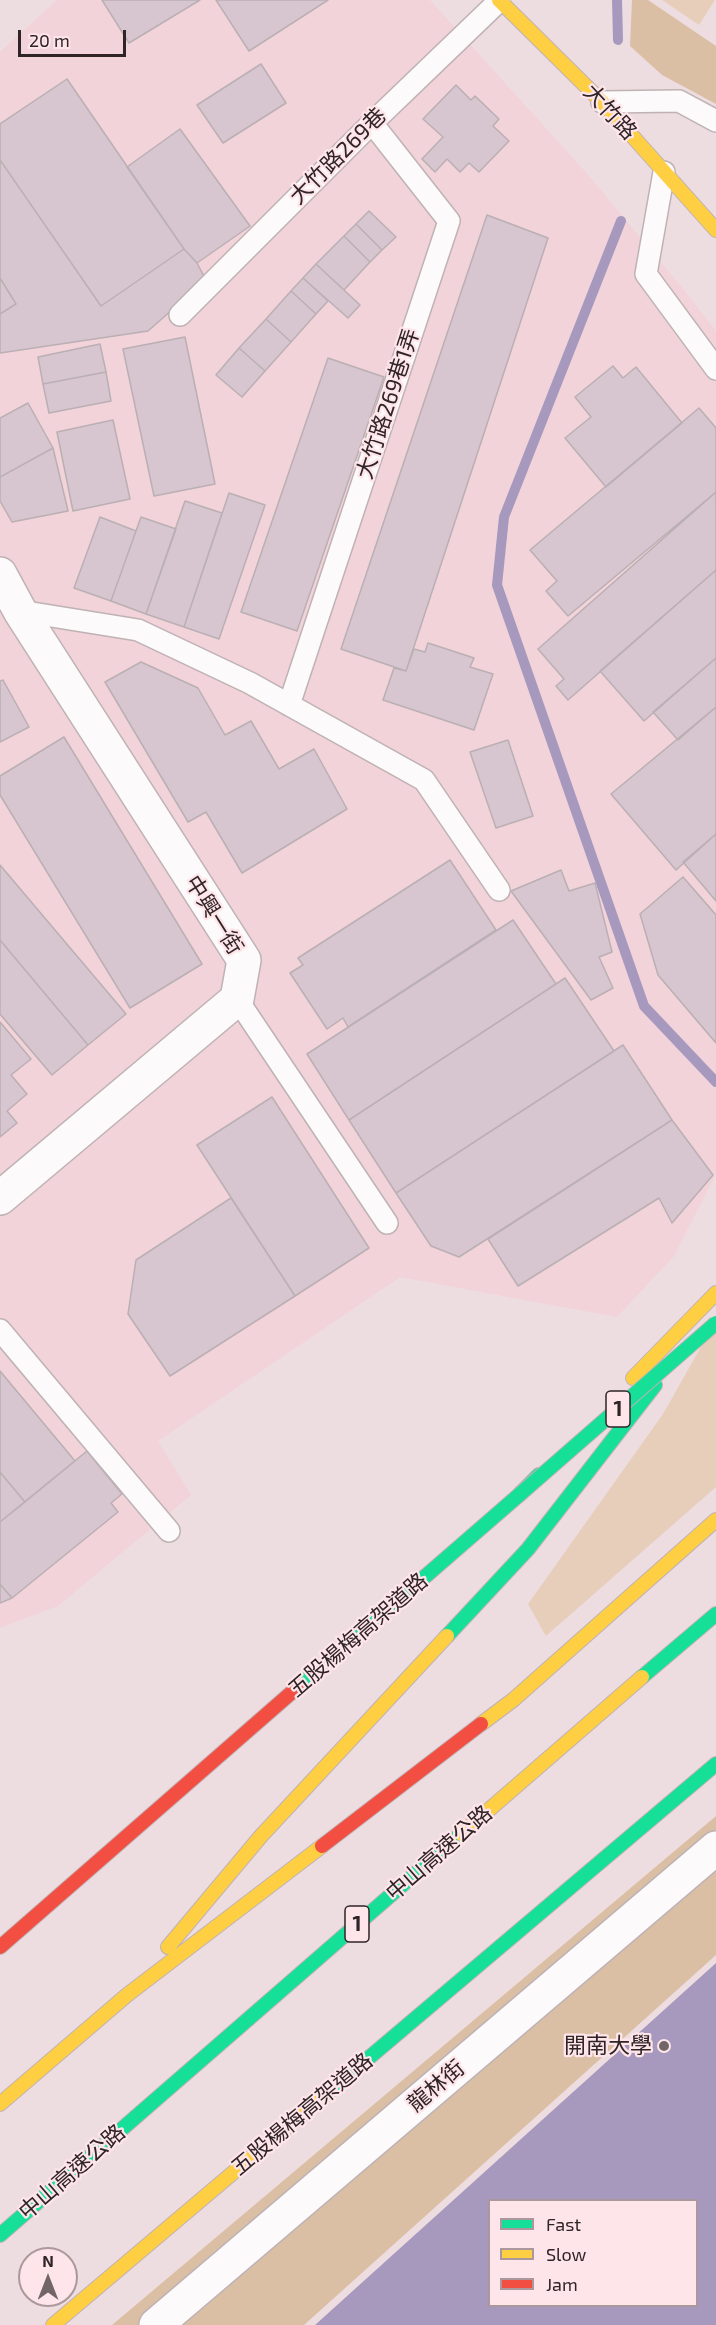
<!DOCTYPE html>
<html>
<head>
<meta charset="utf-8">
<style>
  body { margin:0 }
  #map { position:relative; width:716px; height:2325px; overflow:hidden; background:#eedde0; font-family:"Exo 2",sans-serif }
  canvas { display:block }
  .legend { position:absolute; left:488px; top:2199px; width:210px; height:108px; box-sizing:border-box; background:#fee5ea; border:2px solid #ab989c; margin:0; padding:8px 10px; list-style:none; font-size:18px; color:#2f2426 }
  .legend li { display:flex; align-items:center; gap:12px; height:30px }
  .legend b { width:30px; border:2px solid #ab989c }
  .north { position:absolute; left:18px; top:2247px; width:60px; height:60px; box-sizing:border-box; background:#fee5ea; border:2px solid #ab989c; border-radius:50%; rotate:0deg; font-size:16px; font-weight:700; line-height:24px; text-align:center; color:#2f2426 }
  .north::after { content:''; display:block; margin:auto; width:21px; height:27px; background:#726567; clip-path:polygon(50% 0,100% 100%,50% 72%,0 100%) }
  .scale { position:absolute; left:18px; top:30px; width:108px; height:27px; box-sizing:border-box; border:3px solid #2f2426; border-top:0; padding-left:8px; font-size:18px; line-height:21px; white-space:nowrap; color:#2f2426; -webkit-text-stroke:4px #fee5ea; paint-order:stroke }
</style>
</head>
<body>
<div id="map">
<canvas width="716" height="2325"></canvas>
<ul class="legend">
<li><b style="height:8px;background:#16e098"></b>Fast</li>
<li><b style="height:8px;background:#ffcf43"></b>Slow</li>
<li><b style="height:8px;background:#f24e42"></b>Jam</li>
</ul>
<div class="north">N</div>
<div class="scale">20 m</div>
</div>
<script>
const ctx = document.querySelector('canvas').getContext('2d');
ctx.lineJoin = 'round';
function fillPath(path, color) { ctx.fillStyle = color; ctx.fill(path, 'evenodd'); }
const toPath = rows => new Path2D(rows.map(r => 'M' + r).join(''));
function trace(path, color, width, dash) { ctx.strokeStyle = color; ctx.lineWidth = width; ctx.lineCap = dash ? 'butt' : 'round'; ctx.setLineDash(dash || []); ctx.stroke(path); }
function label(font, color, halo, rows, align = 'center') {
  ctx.font = font + ' "Exo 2","Noto Sans TC",sans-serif'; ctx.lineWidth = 4.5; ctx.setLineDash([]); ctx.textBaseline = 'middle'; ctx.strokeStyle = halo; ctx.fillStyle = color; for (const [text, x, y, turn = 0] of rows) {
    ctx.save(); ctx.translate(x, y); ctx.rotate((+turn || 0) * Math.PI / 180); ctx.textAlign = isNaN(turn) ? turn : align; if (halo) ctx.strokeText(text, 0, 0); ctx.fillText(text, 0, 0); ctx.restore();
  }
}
fillPath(toPath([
  [57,0,430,0,589,176,684,290,716,331,716,1174,674,1256,617,1317,400,1277,158,1441,191,1495,58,1606,0,1628,0,52]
]), '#f1d3d9');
fillPath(toPath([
  [662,0,715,0,699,25],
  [716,1320,716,1487,546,1636,528,1604,663,1414]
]), '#e6cebb');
fillPath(toPath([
  [632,0,648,0,716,46,716,104,662,75,630,46],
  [716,1816,716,1955,304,2325,112,2325]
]), '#dbbfa5');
fillPath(toPath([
  [716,1963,716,2325,315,2325],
  [490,2200,696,2200,696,2306,490,2306]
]), '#a798be');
trace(toPath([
  [617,0,618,40],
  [621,221,504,517,497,585,644,1006,716,1082]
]), '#a798be', 10);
const building = toPath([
  [102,0,200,0,129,43,102,0],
  [216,0,328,0,249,51,216,0],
  [261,64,286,103,223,143,197,105,261,64],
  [67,79,184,249,101,306,0,160,0,124,67,79],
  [456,85,471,100,475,96,499,119,493,126,509,141,479,172,469,163,460,172,447,159,435,172,422,159,443,137,423,119,456,85],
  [180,129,250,226,197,263,184,249,127,167,180,129],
  [0,160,101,306,184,249,197,263,206,280,148,331,0,353,0,314,16,304,0,278,0,160],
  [369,211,396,237,382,250,356,224,369,211],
  [487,215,548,238,406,671,341,649,487,215],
  [356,224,382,250,370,262,344,236,356,224],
  [344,236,370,262,344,290,316,264,344,236],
  [316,264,360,305,348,318,303,278,316,264],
  [0,278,16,304,0,314,0,278],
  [303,278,328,301,316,314,291,291,303,278],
  [291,291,316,314,291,342,266,319,291,291],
  [266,319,291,342,265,371,239,348,266,319],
  [185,337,215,484,154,496,123,349,185,337],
  [100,344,106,372,43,384,38,357,100,344],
  [239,348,265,371,242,397,216,375,239,348],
  [328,358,384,377,297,631,241,612,328,358],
  [613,366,623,378,636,367,682,423,606,487,565,438,591,417,575,397,613,366],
  [106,372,111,401,49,413,43,384,106,372],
  [28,403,53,448,0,477,0,418,28,403],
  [699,408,716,428,716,492,568,616,546,591,557,581,530,550,699,408],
  [113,420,130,499,73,511,57,432,113,420],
  [53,448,68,511,12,522,0,501,0,477,53,448],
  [716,492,716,570,568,700,556,686,564,679,538,649,716,492],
  [229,493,265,505,219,639,184,627,229,493],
  [185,501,222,513,184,627,146,614,185,501],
  [100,517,136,531,111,601,74,588,100,517],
  [141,517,176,529,146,614,111,601,141,517],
  [716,570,716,658,644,721,600,671,716,570],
  [428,643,474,658,470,667,493,674,474,730,383,700,394,668,406,671,414,649,425,652,428,643],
  [716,658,716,707,678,740,653,712,716,658],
  [141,662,198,688,225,735,251,721,279,769,314,749,347,809,242,873,206,812,188,822,105,682,141,662],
  [3,680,29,727,0,742,0,681,3,680],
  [716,707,716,834,676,870,611,794,716,707],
  [64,737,202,964,130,1008,0,795,0,776,64,737],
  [508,740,533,816,496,828,470,752,508,740],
  [716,834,716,901,683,862,716,834],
  [450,860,496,930,348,1027,343,1018,327,1029,290,973,303,965,298,958,450,860],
  [0,865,126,1014,88,1045,0,940,0,865],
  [561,870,569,891,595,883,612,952,599,957,613,988,591,1000,511,891,561,870],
  [683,877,716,915,716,1043,658,975,640,914,683,877],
  [513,920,556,984,349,1120,307,1054,513,920],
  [0,940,88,1045,52,1075,0,1014,0,940],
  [565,978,614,1051,396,1193,349,1120,565,978],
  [0,1022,31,1059,11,1075,27,1094,7,1111,17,1123,0,1137,0,1022],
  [623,1045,672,1120,459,1257,431,1246,396,1193,623,1045],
  [272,1097,369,1248,295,1296,197,1145,272,1097],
  [672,1120,713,1175,672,1223,659,1198,518,1286,488,1239,672,1120],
  [231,1198,295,1296,170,1376,128,1314,136,1260,231,1198],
  [0,1371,75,1461,25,1502,0,1472,0,1371],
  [87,1451,122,1494,111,1503,118,1512,12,1598,0,1584,0,1522,87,1451],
  [0,1472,25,1502,0,1522,0,1472],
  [0,1584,12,1598,0,1603,0,1584]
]);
fillPath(building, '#d7c6d0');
trace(building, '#baafb3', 1.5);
const lane = toPath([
  [602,102,679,101,716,121],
  [664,172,646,274,716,369],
  [180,315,372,123,499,1],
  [20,611,138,630,250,683,424,780,499,890],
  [289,705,449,221,372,123],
  [237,999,387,1223],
  [0,1330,169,1531]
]);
const street = toPath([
  [0,574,20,611,244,960,237,999,0,1198],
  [156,2325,716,1848]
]);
const fast = toPath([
  [447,1636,528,1549,655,1385],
  [642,1677,716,1614],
  [299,1686,519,1495,539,1475],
  [319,2100,716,1764],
  [0,2235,461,1834]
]);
const slow = toPath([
  [499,0,602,102,716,230],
  [633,1378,716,1293],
  [481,1724,513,1700,716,1520],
  [461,1834,642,1677],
  [168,1947,261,1836,447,1636],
  [0,2104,127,1995,322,1846],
  [53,2325,319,2100]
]);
const jam = toPath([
  [322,1846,481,1724],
  [0,1947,299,1686]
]);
trace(lane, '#bfb2b5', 24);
trace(street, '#bfb2b5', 36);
trace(fast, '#bfb2b5', 16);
trace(slow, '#bfb2b5', 16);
trace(jam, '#bfb2b5', 16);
trace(lane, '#fcfafa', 21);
trace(street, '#fcfafa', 33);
trace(fast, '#16e098', 14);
trace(slow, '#ffcf43', 14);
trace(jam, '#f24e42', 14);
const fastBridge = toPath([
  [519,1495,716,1323]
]);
trace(fastBridge, '#bfb2b5', 16, []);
trace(fastBridge, '#16e098', 14);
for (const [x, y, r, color] of [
  [664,2046,6,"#726567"]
]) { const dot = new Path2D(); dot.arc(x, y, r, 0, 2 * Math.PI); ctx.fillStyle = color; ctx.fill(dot); trace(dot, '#fee5ea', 2); }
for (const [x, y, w] of [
  [618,1409,24],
  [357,1924,24]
]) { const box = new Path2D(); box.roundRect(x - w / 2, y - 18, w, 36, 4.5); ctx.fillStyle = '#fee5ea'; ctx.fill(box); trace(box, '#2f2426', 1.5); }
label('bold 21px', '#2f2426', null, [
  ["1",618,1409],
  ["1",357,1924]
]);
label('22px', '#2f2426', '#fee5ea', [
  ["大竹路",610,112,47],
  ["大竹路269巷",338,156,-45],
  ["大竹路269巷1弄",388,404,-72],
  ["中興一街",214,915,58],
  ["五股楊梅高架道路",358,1635,-41],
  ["中山高速公路",439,1853,-41],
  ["龍林街",436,2086,-40],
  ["五股楊梅高架道路",302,2114,-40],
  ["中山高速公路",72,2172,-41]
]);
label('22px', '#2f2426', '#fee5ea', [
  ["開南大學",652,2046]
], 'right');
</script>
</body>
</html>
